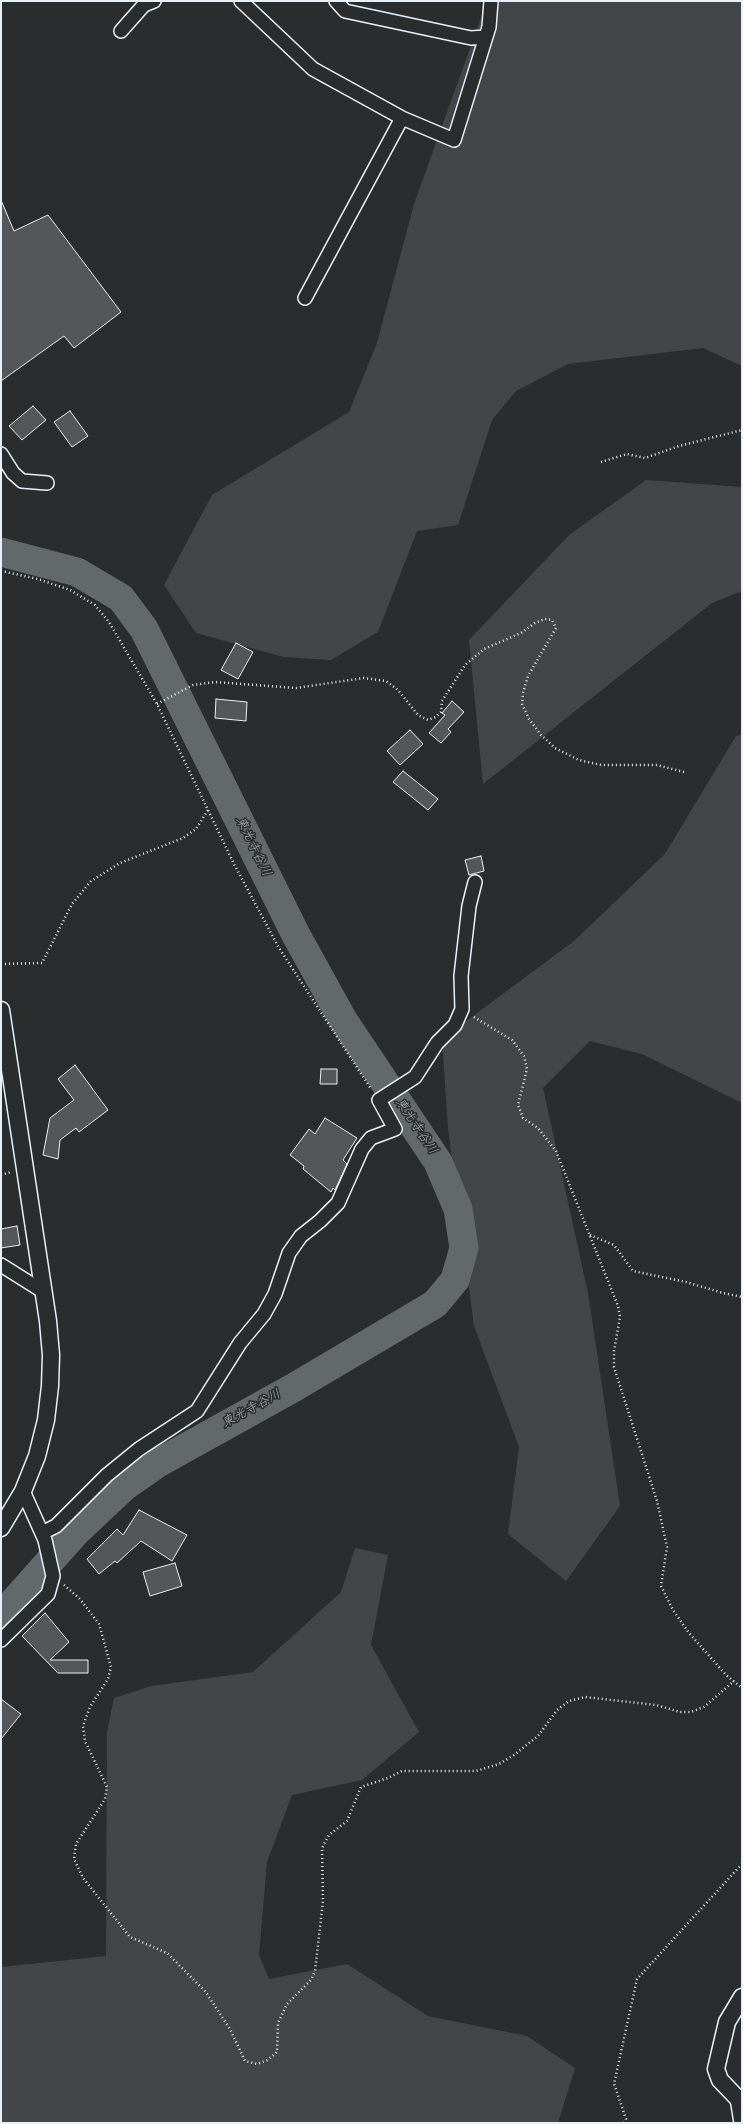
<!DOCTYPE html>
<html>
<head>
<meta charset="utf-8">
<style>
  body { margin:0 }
  #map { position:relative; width:743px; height:2124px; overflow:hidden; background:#2a2d2e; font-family:"Gochi Hand",sans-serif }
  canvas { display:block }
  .frame { position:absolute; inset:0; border:2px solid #e8f1f8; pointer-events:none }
</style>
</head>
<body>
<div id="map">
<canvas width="743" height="2124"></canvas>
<div class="frame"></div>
</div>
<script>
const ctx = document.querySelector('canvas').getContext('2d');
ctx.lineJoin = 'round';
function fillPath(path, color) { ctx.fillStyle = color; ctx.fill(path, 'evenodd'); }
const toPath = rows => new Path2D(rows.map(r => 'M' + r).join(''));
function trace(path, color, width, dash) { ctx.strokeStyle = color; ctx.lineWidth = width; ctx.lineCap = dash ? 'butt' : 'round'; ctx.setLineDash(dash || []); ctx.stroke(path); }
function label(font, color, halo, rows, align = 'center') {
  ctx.font = font + ' "Gochi Hand","Klee One",sans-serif'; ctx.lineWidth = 3; ctx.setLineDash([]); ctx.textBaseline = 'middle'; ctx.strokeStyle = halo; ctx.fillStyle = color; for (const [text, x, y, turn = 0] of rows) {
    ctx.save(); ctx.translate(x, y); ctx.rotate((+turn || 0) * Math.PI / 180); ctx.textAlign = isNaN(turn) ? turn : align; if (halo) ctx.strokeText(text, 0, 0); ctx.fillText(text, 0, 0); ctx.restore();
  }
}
fillPath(toPath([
  [487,1,742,1,742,366,703,348,568,364,516,391,492,420,458,525,417,531,378,632,331,660,284,657,196,633,164,585,212,495,349,412,377,343,414,204],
  [646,480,742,487,742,591,712,603,483,784,469,640,569,535],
  [742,734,742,1103,642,1054,590,1041,543,1088,588,1293,620,1506,566,1581,508,1534,519,1447,474,1326,448,1129,442,1039,574,941,665,854,736,736],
  [355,1548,388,1555,371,1645,419,1732,362,1780,292,1795,267,1862,259,1955,269,1979,347,1964,428,2016,527,2036,575,2068,558,2123,1,2123,1,1967,106,1956,107,1732,114,1698,151,1686,253,1672,341,1592]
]), '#424648');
trace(toPath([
  [1,552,77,572,121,598,144,629,296,935,343,1020,438,1162,458,1209,464,1248,455,1280,435,1304,293,1388,158,1463,125,1486,75,1533,1,1616]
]), '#63686b', 29);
const building = toPath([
  [1,200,14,231,48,215,121,312,74,348,64,336,1,381,1,200],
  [33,406,46,420,22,440,9,426,33,406],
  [70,411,88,436,72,447,54,422,70,411],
  [236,643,253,652,238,679,221,670,236,643],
  [216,699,247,702,246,721,215,718,216,699],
  [452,701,464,712,448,729,451,732,441,743,429,733,445,715,442,713,452,701],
  [410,730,423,744,400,765,387,751,410,730],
  [403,771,438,799,428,810,393,782,403,771],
  [481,856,484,871,469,875,465,860,481,856],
  [75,1065,108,1110,79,1132,76,1128,60,1140,58,1159,43,1155,50,1118,74,1100,58,1079,75,1065],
  [321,1069,337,1069,337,1084,320,1084,321,1069],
  [325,1118,357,1138,343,1160,347,1164,335,1190,333,1188,331,1192,303,1169,304,1166,290,1155,309,1129,315,1134,325,1118],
  [17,1226,20,1245,1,1248,1,1229,17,1226],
  [139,1510,187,1535,172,1561,141,1541,117,1563,115,1561,99,1574,87,1559,117,1529,123,1535,139,1510],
  [175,1563,182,1586,150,1596,143,1572,175,1563],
  [45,1613,69,1642,50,1660,88,1660,88,1673,58,1673,22,1636,45,1613],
  [1,1699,21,1714,1,1739,1,1699]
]);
fillPath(building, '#535759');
trace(building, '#e8f1f8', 1);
const minor = toPath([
  [241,1,313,69,402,118,454,140,489,27,491,1],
  [336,1,345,11,471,38,486,37],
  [121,31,144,5,154,1],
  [305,298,402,118],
  [1,454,13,473,22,481,47,483],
  [1,1265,44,1292],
  [42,1533,56,1526,107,1475,139,1449,197,1411,240,1343,264,1314,275,1294,289,1253,301,1236,320,1221,338,1203,362,1149,371,1138,395,1129,379,1100,415,1077,437,1043,455,1025,462,1009,461,976,469,906,475,882],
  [1,1640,48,1594,53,1576,45,1540,23,1491],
  [737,2098,741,2123]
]);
const tertiary = toPath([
  [1,1010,48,1321,51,1355,50,1386,46,1420,37,1456,23,1491,1,1528],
  [742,1997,727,2022,716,2069,720,2080,742,2103]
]);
trace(minor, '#e8f1f8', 16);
trace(tertiary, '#e8f1f8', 19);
trace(toPath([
  [601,462,627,454,645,458,679,446,742,430],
  [1,571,38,579,70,590,95,605,109,622,157,704,234,864,279,948,371,1089],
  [157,704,193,685,215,682,296,688,364,678,386,681,398,690,418,715,428,720,436,717,441,712,442,701,465,665,484,649,521,633,535,623,545,619,552,620,556,628,528,676,523,693,522,704,529,719,541,735,555,748,579,760,601,765,657,765,684,772],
  [1,964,42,963,72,904,91,881,120,863,183,838,196,829,208,810],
  [474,1017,512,1040,524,1056,527,1069,518,1105,523,1118,538,1128,556,1151,618,1306,620,1317,614,1351,614,1367,657,1501,667,1547,661,1586,673,1610,689,1633,726,1675,742,1688],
  [1,1175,11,1172],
  [590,1235,614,1245,633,1271,686,1282,723,1293,742,1297],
  [64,1585,80,1599,99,1624,111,1667,108,1679,90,1707,83,1726,85,1741,107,1787,105,1799,76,1844,74,1859,83,1878,130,1937,167,1953,205,1991,230,2029,245,2061,257,2064,268,2060,277,2052,278,2023,287,2004,311,1980,315,1971,323,1901,322,1848,329,1835,347,1821,361,1787,388,1778,402,1771,476,1771,499,1764,514,1755,538,1736,557,1710,569,1701,585,1697,656,1705,680,1712,691,1712,704,1707,734,1681],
  [624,2123,626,2119,622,2107,614,2084,637,1979,742,1864]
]), '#e8f1f8', 2.5, [1, 3]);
trace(minor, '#2a2d2e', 13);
trace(tertiary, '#2a2d2e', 16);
label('italic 13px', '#acb3b9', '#2a2d2e', [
  ["東光寺谷川",252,847,64],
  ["東光寺谷川",415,1127,56],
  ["東光寺谷川",252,1410,-29]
]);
</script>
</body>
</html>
